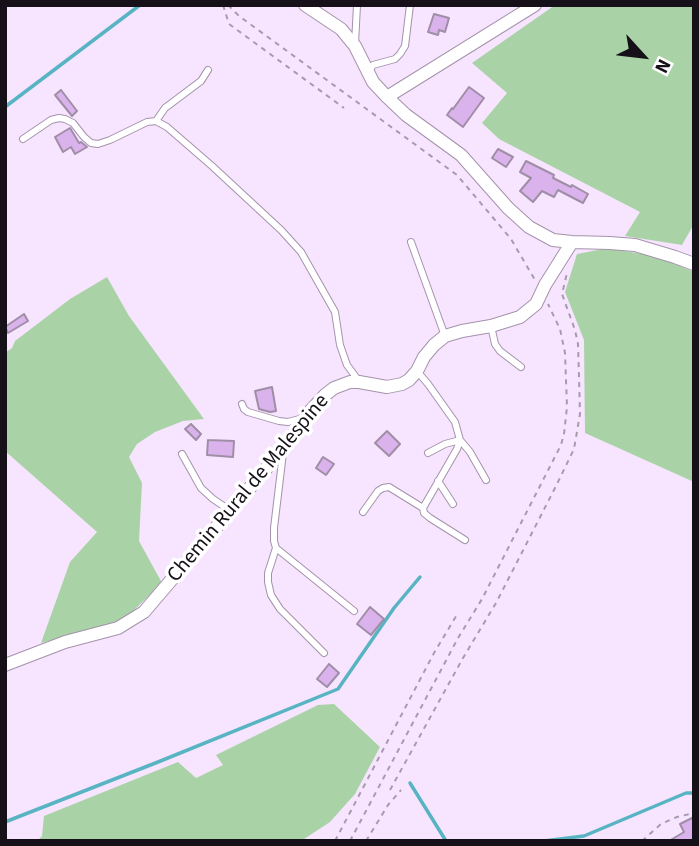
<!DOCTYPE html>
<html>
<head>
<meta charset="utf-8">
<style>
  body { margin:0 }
  #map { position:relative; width:699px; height:846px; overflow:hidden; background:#f7e5ff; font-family:"Source Sans 3",sans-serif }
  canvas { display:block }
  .frame { position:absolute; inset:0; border:7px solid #161018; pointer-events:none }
  .north { position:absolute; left:608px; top:21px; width:70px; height:70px; -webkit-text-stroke:5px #fff; paint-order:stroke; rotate:117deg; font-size:19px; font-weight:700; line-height:28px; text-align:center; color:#161018 }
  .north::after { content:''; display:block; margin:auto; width:24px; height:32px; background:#161018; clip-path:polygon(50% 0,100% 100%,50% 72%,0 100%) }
</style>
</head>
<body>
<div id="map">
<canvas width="699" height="846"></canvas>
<div class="frame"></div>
<div class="north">N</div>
</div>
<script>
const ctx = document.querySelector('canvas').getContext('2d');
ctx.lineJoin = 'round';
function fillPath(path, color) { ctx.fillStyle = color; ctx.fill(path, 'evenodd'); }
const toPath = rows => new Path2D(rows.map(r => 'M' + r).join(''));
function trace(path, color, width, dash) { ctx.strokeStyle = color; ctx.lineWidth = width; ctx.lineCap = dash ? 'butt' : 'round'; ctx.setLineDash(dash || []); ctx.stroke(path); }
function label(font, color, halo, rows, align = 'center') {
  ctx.font = font + ' "Source Sans 3",sans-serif'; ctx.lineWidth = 7; ctx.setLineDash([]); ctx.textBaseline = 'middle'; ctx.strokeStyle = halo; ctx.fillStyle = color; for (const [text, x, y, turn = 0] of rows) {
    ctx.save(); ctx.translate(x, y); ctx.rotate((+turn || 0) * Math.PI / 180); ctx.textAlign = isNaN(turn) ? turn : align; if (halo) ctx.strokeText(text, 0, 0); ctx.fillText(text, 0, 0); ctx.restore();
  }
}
fillPath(toPath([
  [555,5,694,5,694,224,682,245,625,236,640,212,499,139,482,123,507,93,472,63],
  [608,248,659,257,694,272,694,482,585,433,584,340,565,292,577,254],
  [107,277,129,316,204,419,183,421,155,432,137,444,129,457,142,483,139,541,162,583,129,615,113,623,41,643,70,562,97,532,5,451,5,353,12,348,15,341,70,299],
  [334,704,380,747,355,794,330,822,301,841,37,841,42,836,44,816,178,762,196,778,223,765,216,755,318,705]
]), '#a9d3a6');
trace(toPath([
  [5,107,140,5],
  [410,783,446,841],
  [5,822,158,762,338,689,394,608,420,577],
  [544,841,584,836,686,793,694,793]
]), '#58b4c3', 3.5);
const building = toPath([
  [434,14,449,18,445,32,439,30,438,35,428,32,434,14],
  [469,87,484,98,463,127,447,115,452,108,453,109,469,87],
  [61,90,77,111,72,116,55,95,61,90],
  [70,128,79,143,81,142,87,147,75,154,71,147,63,152,55,137,70,128],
  [498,149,513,157,506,167,492,158,498,149],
  [526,161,554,175,553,178,571,187,572,185,588,194,583,203,558,190,554,197,542,191,533,202,520,191,531,178,520,172,526,161],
  [24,314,28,321,8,333,5,327,24,314],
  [272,387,276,411,270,412,259,409,255,391,272,387],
  [191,424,201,434,196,440,185,429,191,424],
  [387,431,400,444,389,456,375,443,387,431],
  [208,440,234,441,233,457,207,455,208,440],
  [323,457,334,464,326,475,316,468,323,457],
  [370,607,384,619,371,635,357,624,370,607],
  [329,664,339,673,327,687,317,679,329,664],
  [694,817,694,841,669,841,684,832,680,824,694,817]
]);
fillPath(building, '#dbb3ec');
trace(building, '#9f8ea6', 2);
const lane = toPath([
  [355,44,357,5],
  [369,71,373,65,395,59,400,54,405,46,410,5],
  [156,121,165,108,201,81,208,70],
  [23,139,51,120,59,118,65,119,73,123,84,137,91,143,98,144,110,140,147,122,156,121,167,127,212,166,281,230,301,252,335,312,340,345,347,365,358,380],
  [411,242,445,336],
  [491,326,495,344,500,351,521,367],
  [417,371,428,384,455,422,460,440,457,449,423,508,424,513,430,518,465,540],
  [242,404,244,409,248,412,279,421,288,422,303,418],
  [428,453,445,444,460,440,470,452,486,480],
  [182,454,201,488,213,499,231,511],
  [438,481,453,504],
  [363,512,378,491,383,488,389,487,423,508],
  [276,548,274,541,274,528,283,453],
  [324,653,280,609,271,595,268,582,268,573,276,548,354,611]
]);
const street = toPath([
  [305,5,341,29,355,46,373,82,386,96,406,115,461,155,508,208,529,227,553,240,572,242,610,243,635,245,675,257,694,264],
  [387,97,535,5],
  [5,665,65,642,118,628,144,612,283,449,311,410,325,395,334,388,350,382,359,382,387,387,402,384,409,380,417,371,424,357,434,345,445,336,462,331,491,326,520,317,536,304,545,285,572,242]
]);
trace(lane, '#a493ab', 8);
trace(street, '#a493ab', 14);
trace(toPath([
  [223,5,229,24,344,108],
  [228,5,239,16,457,175,511,239,535,280],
  [390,790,463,658,496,603,555,488,574,449,580,414,579,377,578,344,575,330,562,294,567,273],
  [335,841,434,653,458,613],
  [350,841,458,638,482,599,561,445,564,434,567,407,565,353,560,329,548,304],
  [366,841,388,805,401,790],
  [642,841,661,824,677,817,694,813]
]), '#a89aae', 2, [5, 5]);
trace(lane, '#fff', 6);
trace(street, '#fff', 12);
label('21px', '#161018', '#fff', [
  ["Chemin Rural de Malespine",249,489,-50]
]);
</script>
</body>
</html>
